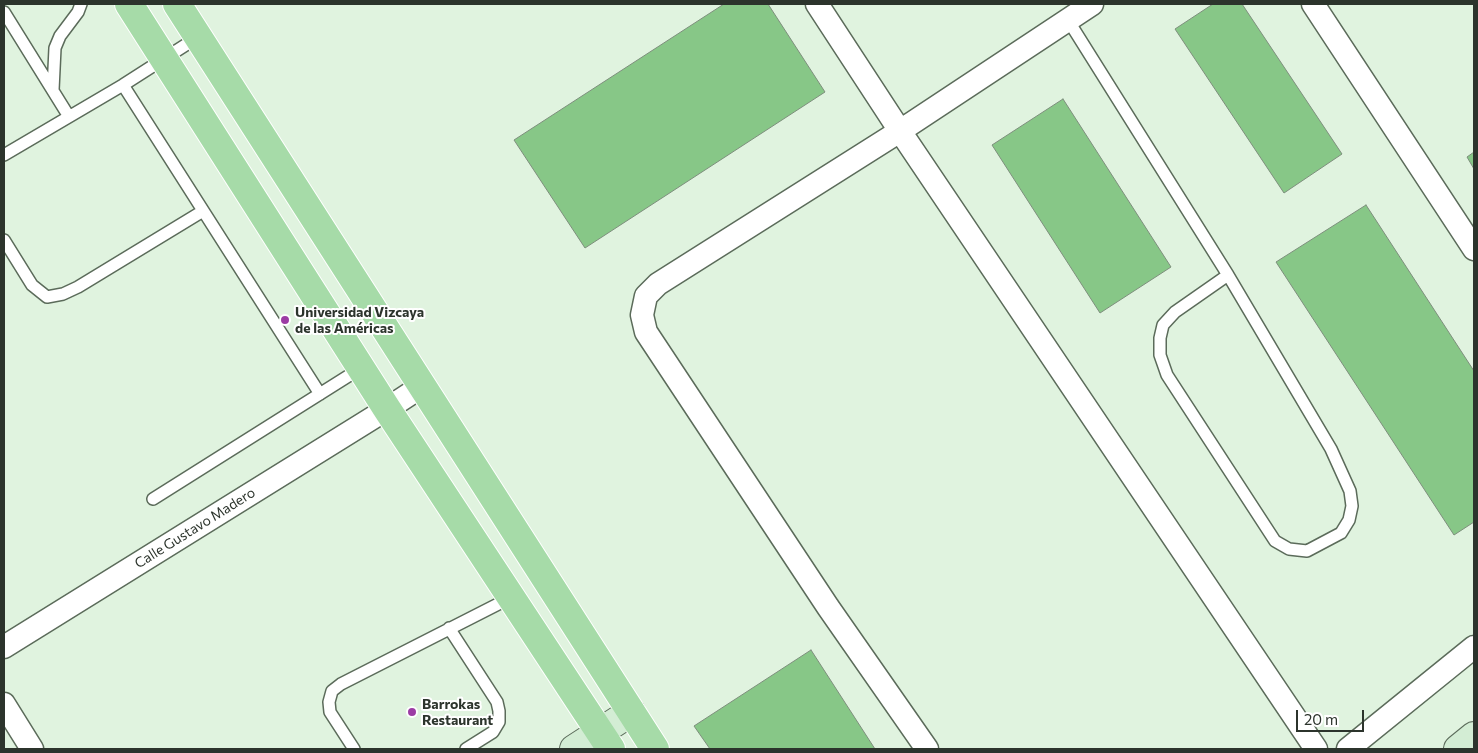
<!DOCTYPE html>
<html>
<head>
<meta charset="utf-8">
<style>
  body { margin:0 }
  #map { position:relative; width:1478px; height:753px; overflow:hidden; background:#e0f3df; font-family:Commissioner,sans-serif }
  canvas { display:block }
  .frame { position:absolute; inset:0; border:5px solid #2c342c; pointer-events:none }
  .scale { position:absolute; left:1296px; top:710px; width:68px; height:22px; box-sizing:border-box; border:2px solid #2c342c; border-top:0; padding-left:6px; font-size:15px; line-height:18px; white-space:nowrap; color:#2c342c; -webkit-text-stroke:4px #fff; paint-order:stroke }
</style>
</head>
<body>
<div id="map">
<canvas width="1478" height="753"></canvas>
<div class="frame"></div>
<div class="scale">20 m</div>
</div>
<script>
const ctx = document.querySelector('canvas').getContext('2d');
ctx.lineJoin = 'round';
function fillPath(path, color) { ctx.fillStyle = color; ctx.fill(path, 'evenodd'); }
const toPath = rows => new Path2D(rows.map(r => 'M' + r).join(''));
function trace(path, color, width, dash) { ctx.strokeStyle = color; ctx.lineWidth = width; ctx.lineCap = dash ? 'butt' : 'round'; ctx.setLineDash(dash || []); ctx.stroke(path); }
function label(font, color, halo, rows, align = 'center') {
  ctx.font = font + ' Commissioner,sans-serif'; ctx.lineWidth = 4; ctx.setLineDash([]); ctx.textBaseline = 'middle'; ctx.strokeStyle = halo; ctx.fillStyle = color; for (const [text, x, y, turn = 0] of rows) {
    ctx.save(); ctx.translate(x, y); ctx.rotate((+turn || 0) * Math.PI / 180); ctx.textAlign = isNaN(turn) ? turn : align; if (halo) ctx.strokeText(text, 0, 0); ctx.fillText(text, 0, 0); ctx.restore();
  }
}
const building = toPath([
  [724,4,768,4,825,92,585,248,514,140,724,4],
  [1213,4,1242,4,1342,154,1284,193,1175,29,1213,4],
  [1063,99,1171,267,1100,313,992,145,1063,99],
  [1474,152,1474,169,1467,157,1474,152],
  [1366,205,1474,371,1474,522,1454,535,1276,262,1366,205],
  [811,650,875,749,710,749,694,726,811,650]
]);
fillPath(building, '#87c787');
trace(building, '#7d8e7c', 1);
const lane = toPath([
  [4,12,68,115],
  [1068,20,1228,275,1331,449,1350,491,1352,506,1349,520,1341,533,1307,551,1289,549,1275,541,1167,375,1160,355,1160,338,1163,325,1175,312,1228,275],
  [123,85,320,394],
  [53,90,55,48,60,36,78,12,81,4],
  [4,155,123,85,198,37],
  [4,240,32,285,47,297,63,294,78,287,203,211],
  [153,499,361,368],
  [449,628,497,702,499,711,499,722,493,732,466,749],
  [354,749,330,712,329,702,332,691,341,684,512,597]
]);
const street = toPath([
  [817,4,900,131,1316,749],
  [1313,4,1474,249],
  [4,647,387,409,422,386],
  [4,704,32,749],
  [927,749,828,607,646,332,642,315,646,296,658,284,900,131,1092,4],
  [1348,749,1474,647]
]);
const secondary = toPath([
  [574,749,631,712],
  [1458,749,1474,736]
]);
const primary = toPath([
  [129,4,387,409,611,749],
  [177,4,655,749]
]);
trace(lane, '#5b6b5a', 14);
trace(street, '#5b6b5a', 25);
trace(secondary, '#5b6b5a', 30);
trace(primary, '#fff', 30);
trace(lane, '#fff', 11);
trace(street, '#fff', 22);
trace(secondary, '#d3edd4', 28);
trace(primary, '#a6dba8', 28);
for (const [x, y, r, color] of [
  [285,320,5,"#9c3ca4"],
  [412,712,5,"#9c3ca4"]
]) { const dot = new Path2D(); dot.arc(x, y, r, 0, 2 * Math.PI); ctx.fillStyle = color; ctx.fill(dot); trace(dot, '#fff', 2); }
label('bold 14px', '#2c342c', '#fff', [
  ["Universidad Vizcaya",295,312],
  ["de las Américas",295,328],
  ["Barrokas",422,704],
  ["Restaurant",422,720]
], 'left');
label('14px', '#2c342c', '#fff', [
  ["Calle Gustavo Madero",195,528,-32]
]);
</script>
</body>
</html>
